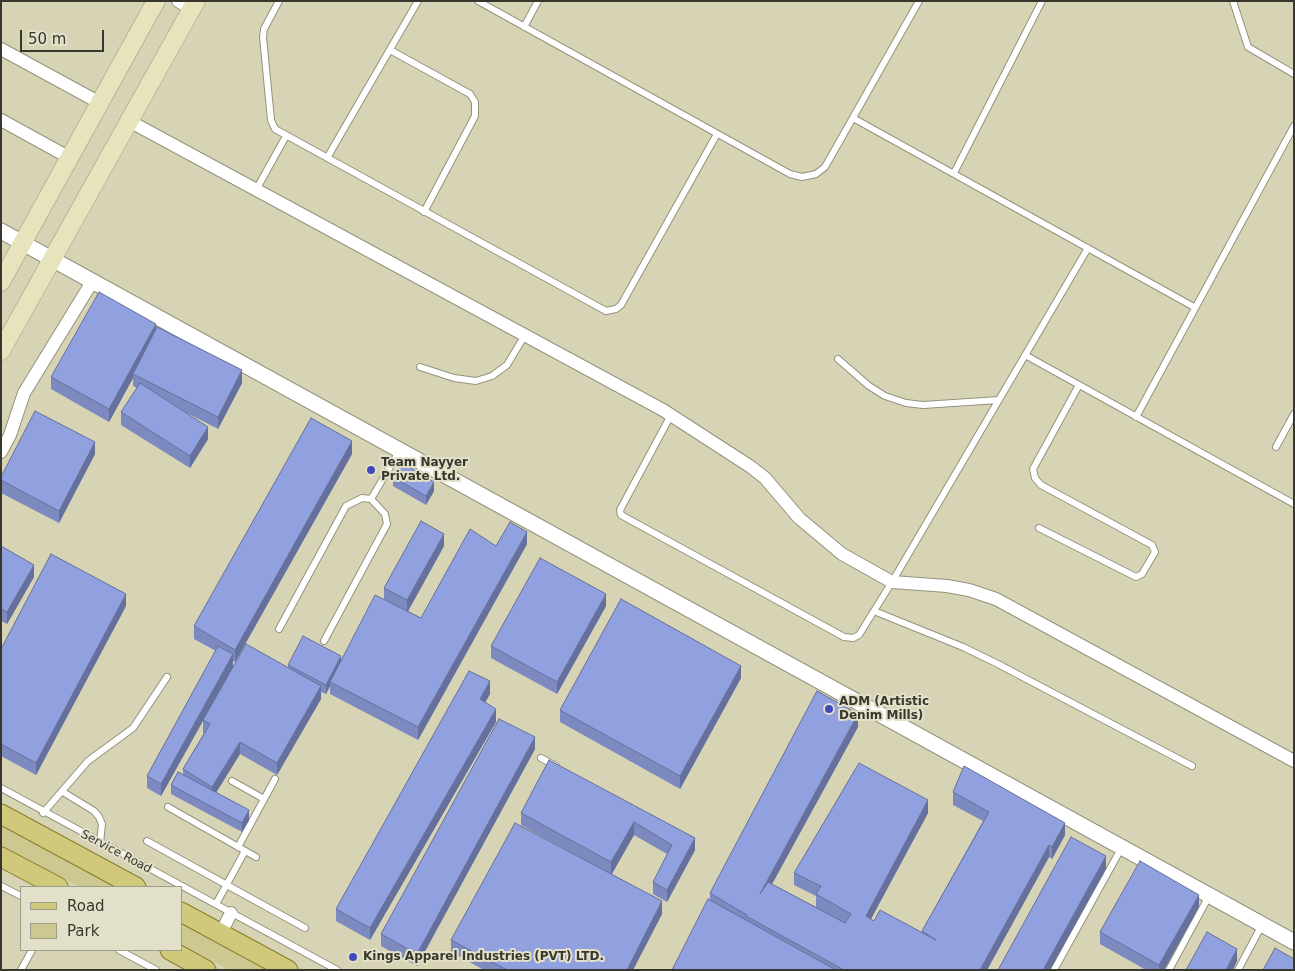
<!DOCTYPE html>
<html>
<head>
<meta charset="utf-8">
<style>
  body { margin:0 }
  #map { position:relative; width:1295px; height:971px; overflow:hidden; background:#e2e0c8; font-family:"DejaVu Sans",sans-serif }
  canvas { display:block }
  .frame { position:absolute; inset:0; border:2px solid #38372e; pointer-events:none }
  .legend { position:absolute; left:20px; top:886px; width:162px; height:65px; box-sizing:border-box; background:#e2e0c8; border:1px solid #9e9c8a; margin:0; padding:6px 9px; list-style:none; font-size:15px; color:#38372e }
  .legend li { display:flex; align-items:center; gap:10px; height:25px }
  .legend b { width:25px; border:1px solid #9e9c8a }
  .scale { position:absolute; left:20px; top:30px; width:84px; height:22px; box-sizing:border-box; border:2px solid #38372e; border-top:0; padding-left:6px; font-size:15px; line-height:18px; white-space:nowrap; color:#38372e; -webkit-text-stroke:4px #e2e0c8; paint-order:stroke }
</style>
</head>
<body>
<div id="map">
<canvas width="1295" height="971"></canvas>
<div class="frame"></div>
<ul class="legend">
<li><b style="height:6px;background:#d0c87b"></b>Road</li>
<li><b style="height:14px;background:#cdc890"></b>Park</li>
</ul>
<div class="scale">50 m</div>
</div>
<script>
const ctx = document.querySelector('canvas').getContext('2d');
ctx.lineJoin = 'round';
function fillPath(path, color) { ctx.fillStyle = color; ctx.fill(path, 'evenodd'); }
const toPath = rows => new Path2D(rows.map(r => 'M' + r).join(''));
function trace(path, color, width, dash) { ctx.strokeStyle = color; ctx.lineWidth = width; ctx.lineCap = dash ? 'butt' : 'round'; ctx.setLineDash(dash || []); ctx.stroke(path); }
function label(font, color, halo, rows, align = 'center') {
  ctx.font = font + ' "DejaVu Sans",sans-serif'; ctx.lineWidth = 4; ctx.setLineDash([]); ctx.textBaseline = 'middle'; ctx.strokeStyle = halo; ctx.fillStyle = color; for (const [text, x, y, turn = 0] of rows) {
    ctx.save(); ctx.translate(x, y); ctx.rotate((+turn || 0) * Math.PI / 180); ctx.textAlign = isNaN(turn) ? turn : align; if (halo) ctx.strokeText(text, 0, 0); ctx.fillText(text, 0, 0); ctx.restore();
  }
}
fillPath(toPath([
  [1,1,1294,1,1294,970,1,970],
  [21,887,181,887,181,950,21,950]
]), '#d7d4b5');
fillPath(toPath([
  [1,824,117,887,79,887,1,846],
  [181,922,268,970,229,970,181,943]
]), '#cdc890');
const service = toPath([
  [279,1,264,29,263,37,271,120,275,129,606,311,616,309,621,305,717,134],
  [478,1,790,174,802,177,816,174,825,167,919,1],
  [1233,1,1248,47,1294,74],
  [524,27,538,1],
  [390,50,470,94,475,102,475,116,424,212],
  [853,118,1194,307],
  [327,158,418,1],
  [954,173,1042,1],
  [256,190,286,136],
  [1025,355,1294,504],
  [838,359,869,386,885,396,906,403,923,405,999,400],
  [420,367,454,378,476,381,492,376,507,365,525,335],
  [671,415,620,510,621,515,844,637,853,638,859,635,892,582,1088,248],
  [1136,417,1294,126],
  [1276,447,1294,414],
  [1039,528,1136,577,1142,574,1155,552,1152,545,1041,485,1035,478,1033,469,1079,385],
  [874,611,963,647,996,663,1192,766],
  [279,629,346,506,362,498,371,499,400,450],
  [324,641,387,524,385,514,371,499],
  [541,758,556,766],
  [232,781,264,799],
  [1,788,337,970],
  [63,792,94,811,99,817,102,824,100,843],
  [168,807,256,857],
  [43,813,88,761,133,728,167,677],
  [147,841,305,928],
  [238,847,275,779],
  [1,886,21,896],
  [216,904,245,851],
  [119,950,156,970],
  [21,970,32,950],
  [1054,970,1122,847],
  [1169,970,1209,896],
  [1238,970,1262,925]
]);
const minor = toPath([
  [178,1,192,9],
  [1,49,100,103],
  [1,120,70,158],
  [131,122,663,410,751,467,765,478,799,518,842,554,892,582,947,586,969,590,996,599,1294,761],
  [1,452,10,435,24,393,92,282],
  [221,933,231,913]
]);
const tertiary = toPath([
  [1,231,1294,942]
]);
const secondary = toPath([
  [1,282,156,1],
  [1,351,196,1]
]);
const primary = toPath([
  [1,814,136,887],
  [1,857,58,887],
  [181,912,288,970],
  [170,950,206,970]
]);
trace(service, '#94927c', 8);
trace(minor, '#94927c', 14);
trace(tertiary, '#94927c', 17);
trace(secondary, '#94927c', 19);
trace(primary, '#867e27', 21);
trace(service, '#fff', 6);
trace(minor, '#fff', 12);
trace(tertiary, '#fff', 15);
trace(secondary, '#e7e4bd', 18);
trace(primary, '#d0c87b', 19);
fillPath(toPath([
  [156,328,242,383,218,429,183,411,208,439,190,468,121,425,121,412,137,388,133,386,133,378,109,422,51,389,51,377],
  [95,454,59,523,1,493,1,477],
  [352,454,235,662,233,661,233,667,161,796,147,788,147,776,216,651,194,639,194,626],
  [393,477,434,491,426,505,393,486],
  [527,544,418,740,330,694,330,686,326,694,321,692,321,699,277,775,240,754,216,793,249,820,242,832,171,794,171,785,183,775,183,769,204,733,203,733,203,720,288,668,288,665,341,660,384,599,384,588,444,546,408,611,421,618,496,546],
  [1,546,34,577,7,624,1,621],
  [126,606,36,775,1,756,1,649],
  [606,606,557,694,491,658,491,646],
  [741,678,680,789,560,722,560,710],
  [490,694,485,702,496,722,370,940,336,921,336,909],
  [858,727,772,884,816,907,816,896,794,885,794,873,928,813,871,919,874,921,922,932,922,931,983,821,953,805,953,792,1065,835,1052,859,1049,857,987,970,672,970,710,900,710,893],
  [535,749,417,966,381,946,381,934],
  [549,760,695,850,667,902,653,894,653,882,667,854,634,835,612,874,662,914,633,970,484,970,451,952,451,940,586,861,521,825,521,813],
  [1199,907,1164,970,1146,970,1100,944,1100,932]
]), '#7d8ac0');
fillPath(toPath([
  [156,324,156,336,133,374,133,378,109,422,109,409],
  [242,370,242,383,218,429,218,417],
  [208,427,208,439,190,468,190,456],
  [352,441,352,454,235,662,235,650],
  [95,442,95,454,59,523,59,511],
  [434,482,434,491,426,505,426,496],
  [527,532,527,544,418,740,418,727],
  [444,534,444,546,407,613,407,600],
  [34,565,34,577,7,624,7,612],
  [126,594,126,606,36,775,36,763],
  [606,594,606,606,557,694,557,682],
  [233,654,233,667,161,796,161,784],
  [341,656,341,665,330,682,330,686,326,694,326,685],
  [741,666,741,678,680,789,680,776],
  [490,681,490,694,480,712,480,699],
  [321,686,321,699,277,775,277,763],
  [496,709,496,722,370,940,370,928],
  [858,714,858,727,760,906,760,894],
  [535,737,535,749,417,966,417,954],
  [240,742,240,754,212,799,212,787],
  [928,800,928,813,866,928,866,916],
  [249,810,249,820,242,832,242,823],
  [634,822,634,835,611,875,611,862],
  [1065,823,1065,835,1052,859,1052,847],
  [695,838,695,850,667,902,667,890],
  [1049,845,1049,857,987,970,980,970],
  [1106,856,1106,869,1050,970,1043,970],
  [1199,895,1199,907,1164,970,1159,970,1159,965],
  [662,901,662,914,633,970,627,970],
  [1237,949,1237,961,1233,970,1226,970]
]), '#66709c');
const building = toPath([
  [99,292,156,324,109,409,51,377,99,292],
  [157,327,242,370,218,417,133,374,157,327],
  [140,383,208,427,190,456,121,412,140,383],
  [35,411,95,442,59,511,1,480,1,477,35,411],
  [311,418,352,441,235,650,194,626,311,418],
  [401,462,434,482,426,496,393,477,401,462],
  [421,521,444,534,407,600,384,588,421,521],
  [510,522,527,532,418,727,330,682,375,595,421,618,470,529,496,546,510,522],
  [1,546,34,565,7,612,1,609,1,546],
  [51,554,126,594,36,763,1,744,1,649,51,554],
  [540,558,606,594,557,682,491,646,540,558],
  [621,599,741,666,680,776,560,710,621,599],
  [303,636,341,656,326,685,288,665,303,636],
  [246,644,321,686,277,763,240,742,212,787,183,769,210,724,203,720,246,644],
  [218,646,233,654,161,784,147,776,218,646],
  [469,671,490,681,480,699,496,709,370,928,336,909,469,671],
  [817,691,858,714,760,894,768,882,845,923,851,914,816,894,821,886,794,873,859,763,928,800,866,916,874,921,880,910,936,940,922,931,989,812,953,792,964,766,1065,823,1052,847,1049,845,980,970,844,970,746,916,747,915,710,893,817,691],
  [499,719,535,737,417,954,381,934,499,719],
  [549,760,695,838,667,890,653,882,672,845,634,822,611,862,521,813,549,760],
  [178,772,249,810,242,823,171,785,178,772],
  [515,823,662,901,627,970,507,970,451,940,515,823],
  [1071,837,1106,856,1043,970,998,970,1071,837],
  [1140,861,1199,895,1159,965,1100,932,1140,861],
  [708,899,836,970,672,970,708,899],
  [1207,932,1237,949,1226,970,1186,970,1207,932],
  [1275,948,1294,959,1294,970,1263,970,1275,948]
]);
fillPath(building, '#91a0df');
trace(building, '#66709c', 1);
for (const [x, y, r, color] of [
  [371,470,5,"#3f49bd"],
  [829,709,5,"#3f49bd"],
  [353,957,5,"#3f49bd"]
]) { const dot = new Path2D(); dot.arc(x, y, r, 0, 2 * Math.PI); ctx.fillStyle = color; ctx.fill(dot); trace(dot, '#e2e0c8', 2); }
label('bold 12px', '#38372e', '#e2e0c8', [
  ["Team Nayyer",381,463],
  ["Private Ltd.",381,477],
  ["ADM (Artistic",839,702],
  ["Denim Mills)",839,716],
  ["Kings Apparel Industries (PVT) LTD.",363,957]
], 'left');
label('12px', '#38372e', '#e2e0c8', [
  ["Service Road",116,852,28]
]);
</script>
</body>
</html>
